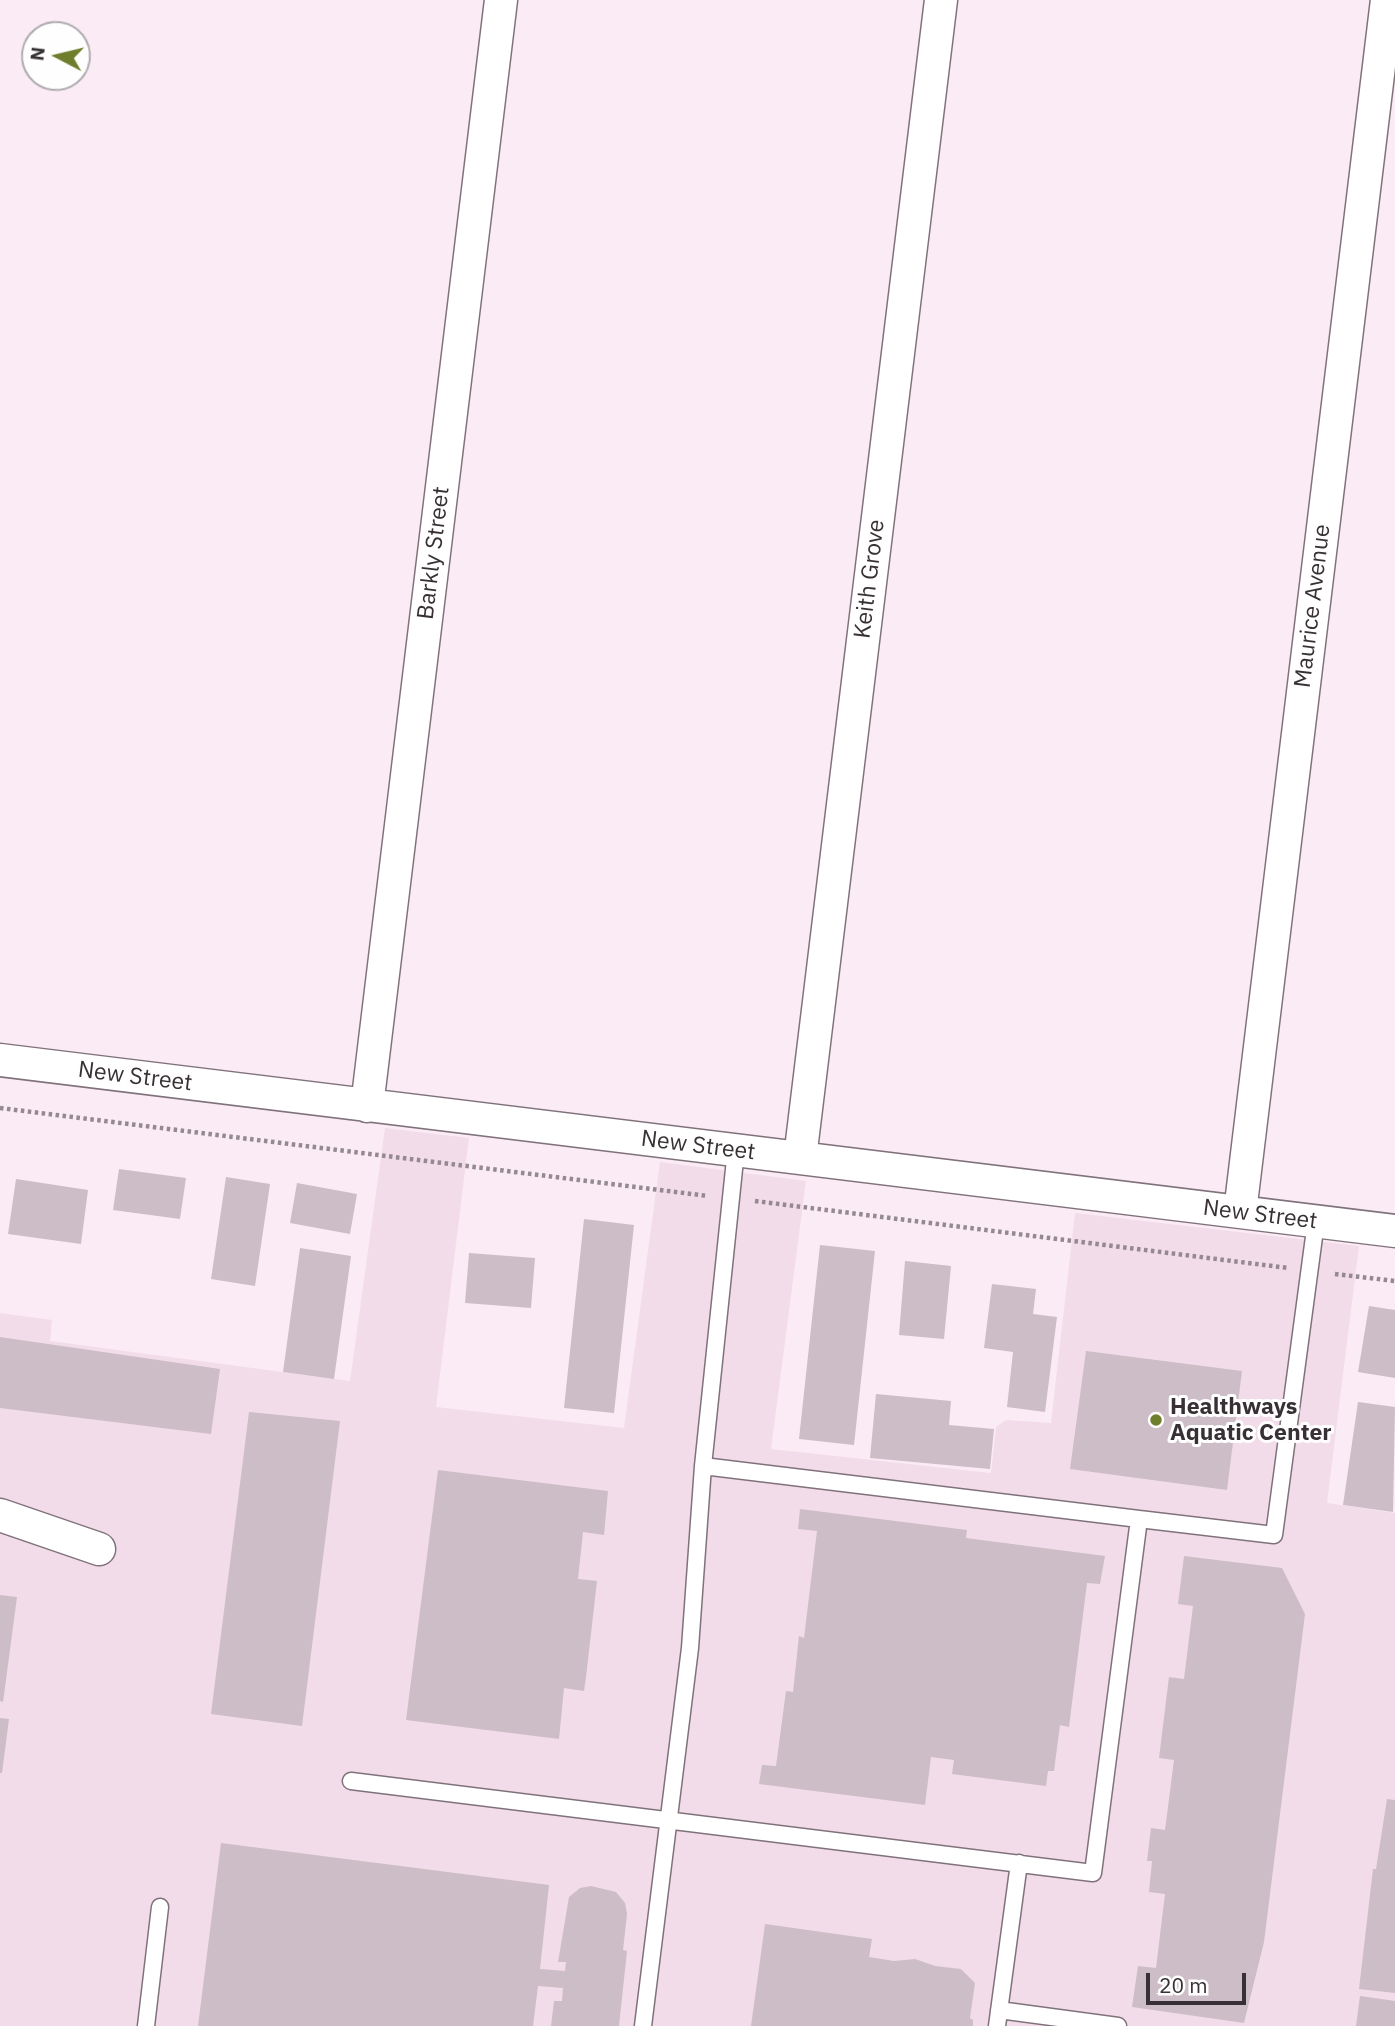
<!DOCTYPE html>
<html>
<head>
<meta charset="utf-8">
<style>
  body { margin:0 }
  #map { position:relative; width:1395px; height:2026px; overflow:hidden; background:#fbebf5; font-family:"IBM Plex Sans",sans-serif }
  canvas { display:block }
  .north { position:absolute; left:21px; top:21px; width:70px; height:70px; box-sizing:border-box; background:#fefefe; border:2px solid #aeacae; border-radius:50%; rotate:277deg; font-size:19px; font-weight:700; line-height:28px; text-align:center; color:#373135 }
  .north::after { content:''; display:block; margin:auto; width:24px; height:32px; background:#6f7e2c; clip-path:polygon(50% 0,100% 100%,50% 72%,0 100%) }
  .scale { position:absolute; left:1146px; top:1973px; width:100px; height:32px; box-sizing:border-box; border:4px solid #373135; border-top:0; padding-left:9px; font-size:21px; line-height:24px; white-space:nowrap; color:#373135; -webkit-text-stroke:5px #fefefe; paint-order:stroke }
</style>
</head>
<body>
<div id="map">
<canvas width="1395" height="2026"></canvas>
<div class="north">N</div>
<div class="scale">20 m</div>
</div>
<script>
const ctx = document.querySelector('canvas').getContext('2d');
ctx.lineJoin = 'round';
function fillPath(path, color) { ctx.fillStyle = color; ctx.fill(path, 'evenodd'); }
const toPath = rows => new Path2D(rows.map(r => 'M' + r).join(''));
function trace(path, color, width, dash) { ctx.strokeStyle = color; ctx.lineWidth = width; ctx.lineCap = dash ? 'butt' : 'round'; ctx.setLineDash(dash || []); ctx.stroke(path); }
function label(font, color, halo, rows, align = 'center') {
  ctx.font = font + ' "IBM Plex Sans",sans-serif'; ctx.lineWidth = 6; ctx.setLineDash([]); ctx.textBaseline = 'middle'; ctx.strokeStyle = halo; ctx.fillStyle = color; for (const [text, x, y, turn = 0] of rows) {
    ctx.save(); ctx.translate(x, y); ctx.rotate((+turn || 0) * Math.PI / 180); ctx.textAlign = isNaN(turn) ? turn : align; if (halo) ctx.strokeText(text, 0, 0); ctx.fillText(text, 0, 0); ctx.restore();
  }
}
fillPath(toPath([
  [385,1128,469,1138,436,1407,624,1428,660,1162,806,1181,771,1449,991,1473,996,1427,1006,1420,1051,1423,1075,1213,1359,1246,1327,1503,1395,1513,1395,2026,0,2026,0,1313,52,1320,50,1341,350,1381]
]), '#f2dce9');
fillPath(toPath([
  [119,1169,186,1178,180,1219,113,1210],
  [226,1177,270,1184,255,1286,211,1279],
  [16,1179,88,1190,81,1244,8,1234],
  [297,1183,357,1194,350,1234,290,1223],
  [584,1219,634,1225,614,1413,564,1408],
  [820,1245,875,1251,854,1445,799,1439],
  [300,1248,351,1256,334,1379,283,1372],
  [469,1253,535,1258,531,1308,465,1303],
  [905,1261,951,1266,944,1339,899,1335],
  [992,1284,1036,1289,1033,1314,1057,1317,1045,1412,1007,1407,1013,1352,984,1348],
  [1369,1306,1395,1310,1395,1378,1358,1372],
  [0,1337,220,1369,211,1434,0,1408],
  [1086,1351,1242,1371,1227,1490,1070,1469],
  [876,1394,951,1401,949,1425,994,1429,990,1469,870,1458],
  [1358,1402,1395,1407,1393,1512,1343,1505],
  [249,1412,340,1421,302,1726,211,1714],
  [438,1470,608,1491,604,1535,583,1532,578,1579,597,1581,586,1677,584,1691,564,1688,559,1739,406,1720],
  [800,1509,967,1530,966,1538,1105,1556,1100,1584,1087,1583,1069,1727,1060,1725,1054,1771,1048,1771,1046,1786,952,1774,954,1760,931,1757,925,1805,759,1784,762,1765,776,1766,786,1691,793,1692,799,1636,804,1638,817,1531,798,1529],
  [1184,1556,1282,1568,1305,1614,1264,1942,1244,2023,1132,2007,1138,1966,1156,1968,1165,1894,1149,1892,1152,1861,1147,1861,1151,1828,1165,1830,1174,1760,1159,1758,1169,1677,1184,1679,1193,1606,1178,1604],
  [0,1595,17,1597,3,1702,0,1701],
  [0,1718,9,1719,2,1773,0,1773],
  [1387,1799,1395,1800,1395,1993,1359,1989,1373,1869,1376,1869],
  [221,1843,549,1885,540,1969,565,1971,566,1962,558,1962,569,1897,580,1888,591,1886,616,1892,625,1903,627,1914,623,1950,627,1951,619,2026,551,2026,554,2001,562,2001,563,1988,538,1986,533,2026,198,2026],
  [765,1924,872,1939,869,1957,894,1961,915,1959,935,1966,961,1969,975,1983,970,2018,973,2020,973,2026,751,2026],
  [1360,1996,1395,2001,1395,2026,1356,2026]
]), '#ccbdc6');
const service = toPath([
  [1139,1519,1274,1535,1316,1222],
  [351,1781,1093,1873,1139,1519,703,1466],
  [999,2010,1118,2026],
  [146,2026,160,1907],
  [643,2026,690,1648,703,1466,736,1150],
  [997,2026,1019,1863]
]);
const minor = toPath([
  [0,1060,1395,1231],
  [367,1106,501,0],
  [800,1158,941,0],
  [1240,1212,1387,0],
  [0,1515,99,1549]
]);
trace(service, '#80727b', 19);
trace(minor, '#80727b', 35);
trace(toPath([
  [0,1108,708,1196],
  [755,1201,1288,1268],
  [1335,1274,1395,1281]
]), '#948990', 4.5, [3.5, 3.5]);
trace(service, '#fff', 16);
trace(minor, '#fff', 32);
for (const [x, y, r, color] of [
  [1156,1420,7,"#6f7e2c"]
]) { const dot = new Path2D(); dot.arc(x, y, r, 0, 2 * Math.PI); ctx.fillStyle = color; ctx.fill(dot); trace(dot, '#fefefe', 2.5); }
label('23px', '#373135', '#fefefe', [
  ["Barkly Street",434,553,-83],
  ["Keith Grove",870,579,-83],
  ["Maurice Avenue",1313,606,-83],
  ["New Street",135,1077,7],
  ["New Street",698,1146,7],
  ["New Street",1260,1215,7]
]);
label('bold 23px', '#373135', '#fefefe', [
  ["Healthways",1170,1407],
  ["Aquatic Center",1170,1433]
], 'left');
</script>
</body>
</html>
